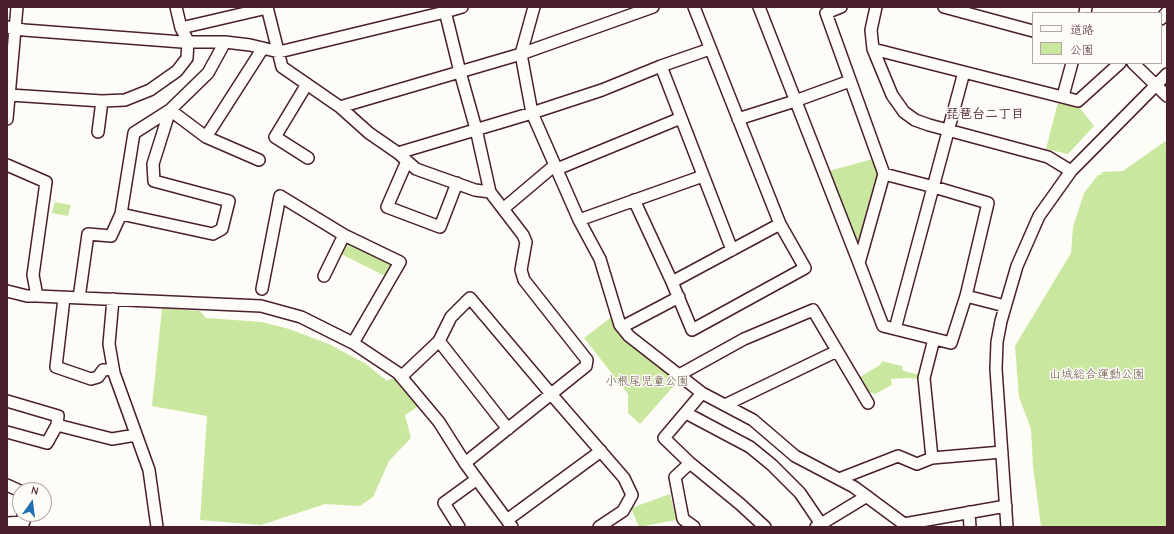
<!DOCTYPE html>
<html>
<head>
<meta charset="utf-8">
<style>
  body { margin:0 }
  #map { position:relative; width:1174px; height:534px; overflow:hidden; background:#fdfcf7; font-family:"Comic Neue","Klee One",sans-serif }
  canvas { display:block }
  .frame { position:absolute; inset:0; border:8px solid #4a1f2b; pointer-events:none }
  .legend { position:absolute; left:1032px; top:12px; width:130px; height:52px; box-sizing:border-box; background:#fdfcf7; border:1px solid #b5a4a5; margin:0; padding:5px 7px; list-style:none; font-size:12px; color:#4a1f2b }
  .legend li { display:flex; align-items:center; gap:8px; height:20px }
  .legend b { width:20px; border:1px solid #b5a4a5 }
  .north { position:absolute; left:12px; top:482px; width:40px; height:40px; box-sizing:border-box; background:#fdfcf7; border:1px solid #b5a4a5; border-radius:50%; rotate:14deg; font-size:11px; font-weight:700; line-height:16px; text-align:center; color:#4a1f2b }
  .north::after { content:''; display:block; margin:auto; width:14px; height:18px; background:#1f6fb2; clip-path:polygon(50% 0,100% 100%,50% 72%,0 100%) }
</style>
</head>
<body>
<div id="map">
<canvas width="1174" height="534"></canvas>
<div class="frame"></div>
<ul class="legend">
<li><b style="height:5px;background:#fdfcf7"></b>道路</li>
<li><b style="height:11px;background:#cae79f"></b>公園</li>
</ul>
<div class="north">N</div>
</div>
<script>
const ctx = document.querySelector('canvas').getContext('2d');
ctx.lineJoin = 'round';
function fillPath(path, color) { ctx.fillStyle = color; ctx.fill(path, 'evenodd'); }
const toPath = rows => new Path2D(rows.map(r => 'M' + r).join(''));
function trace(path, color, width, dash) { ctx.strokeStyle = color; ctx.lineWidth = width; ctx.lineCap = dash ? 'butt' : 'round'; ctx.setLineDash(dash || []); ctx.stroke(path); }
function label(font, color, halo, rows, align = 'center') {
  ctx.font = font + ' "Comic Neue","Klee One",sans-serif'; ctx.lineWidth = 3; ctx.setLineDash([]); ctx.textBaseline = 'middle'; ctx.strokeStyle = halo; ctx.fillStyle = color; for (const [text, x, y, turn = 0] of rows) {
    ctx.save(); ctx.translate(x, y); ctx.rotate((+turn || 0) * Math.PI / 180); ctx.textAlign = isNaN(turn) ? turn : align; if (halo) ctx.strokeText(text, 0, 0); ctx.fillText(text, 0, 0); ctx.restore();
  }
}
fillPath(toPath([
  [1058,102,1079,107,1094,126,1068,154,1046,149],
  [1167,140,1167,527,1041,527,1033,466,1031,429,1019,397,1015,346,1071,253,1073,227,1084,193,1098,175,1101,175,1102,172,1123,171],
  [876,158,882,173,863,243,858,244,851,239,829,171],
  [55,202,71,205,68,216,52,213],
  [353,242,393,263,389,278,341,254,345,245],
  [162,308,200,311,206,318,262,322,289,329,329,344,366,364,387,381,395,377,419,406,405,415,411,438,389,461,373,497,360,506,325,504,261,525,200,520,207,416,152,406],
  [614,315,680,379,640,424,628,413,628,394,584,338],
  [882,361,902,366,903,371,921,375,920,379,907,378,891,379,892,385,875,394,869,392,860,377,880,365],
  [670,494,676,520,639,527,631,508]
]), '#cae79f');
const minor = toPath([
  [267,7,282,67,340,107,369,133,398,153,416,169,475,190,490,192],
  [444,7,460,72,476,129,490,192,523,235,526,242,521,270,524,280,587,360,586,366,465,463],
  [534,7,521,54,532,113,579,220,600,259,620,325,629,336,702,393,753,420,795,456,854,487,904,524,1006,506],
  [759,7,859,263],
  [841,7,826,13,884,174,859,263,883,326,951,343,966,296,988,203,934,187,884,174],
  [876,7,871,30,873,49,892,95,904,112,915,120,929,125,1048,157,1071,171],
  [944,7,1033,31],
  [1085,13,1086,7],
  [1161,19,1167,12],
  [7,27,24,30,182,42,225,42,250,45,279,52,445,12,462,7],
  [181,28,267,8],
  [873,49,1078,101,1120,63],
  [1133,63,1167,96],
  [661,66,732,250],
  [307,84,275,137,308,158],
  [10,95,102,101,125,100,150,90,177,71,187,58,188,41,181,28,176,7],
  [1063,96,1072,63],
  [340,107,521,54,653,7],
  [7,119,17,7],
  [738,119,795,101,850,81],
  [98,132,102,101],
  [206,137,263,48],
  [398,153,532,113,602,90,661,66,710,49],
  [407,161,387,207,440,227,457,183],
  [7,165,46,182,33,275,37,296],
  [557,169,681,118],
  [634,200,672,282,692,330,805,268,780,224,694,7],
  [503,209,555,165],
  [121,214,213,234,222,229,229,201,154,181,153,164,170,110,206,137,259,160],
  [579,220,703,176],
  [324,276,344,235],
  [672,282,780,224],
  [262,289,280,196,344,235,400,262,353,343],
  [7,291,27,296,37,296,261,306,301,317,353,343,398,373,439,422,465,463,512,527],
  [966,296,1005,306],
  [64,298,56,367,91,379,98,377,103,370,113,369],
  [79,298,88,234,111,236,121,214,134,133,170,110,208,73,225,42],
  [113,299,109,344,114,373,149,470,157,527],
  [622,327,679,297],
  [895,329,964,72],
  [439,341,508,429],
  [679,375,744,339,813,310,868,403],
  [401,377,439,341,451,317,470,298,551,394,624,478,632,495,623,511,599,527],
  [702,393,664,438,690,463,740,504,765,527],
  [7,401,58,416,57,425,47,443,7,432],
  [725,405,837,351],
  [686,413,750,447,772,465,800,493,823,527],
  [57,425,112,439,136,435],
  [932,458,924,378,934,339],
  [690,463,675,477,683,519,694,527],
  [839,479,898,456,917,464,932,458,1002,452],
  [7,485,20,491],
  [969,512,970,527],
  [507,520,601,451],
  [7,523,24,522,23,514],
  [459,527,444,503,477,479],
  [816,527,867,496],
  [1007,527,996,369,997,342,1001,321,1017,266,1039,216,1071,171,1167,74]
]);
trace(minor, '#4a1f2b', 14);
trace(minor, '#fdfcf7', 11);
label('12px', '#6a5148', '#fdfcf7', [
  ["山城総合運動公園",1097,375],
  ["小根尾児童公園",647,382]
]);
label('bold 13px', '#4a1f2b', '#fdfcf7', [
  ["琵琶台二丁目",985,114]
]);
</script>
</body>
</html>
